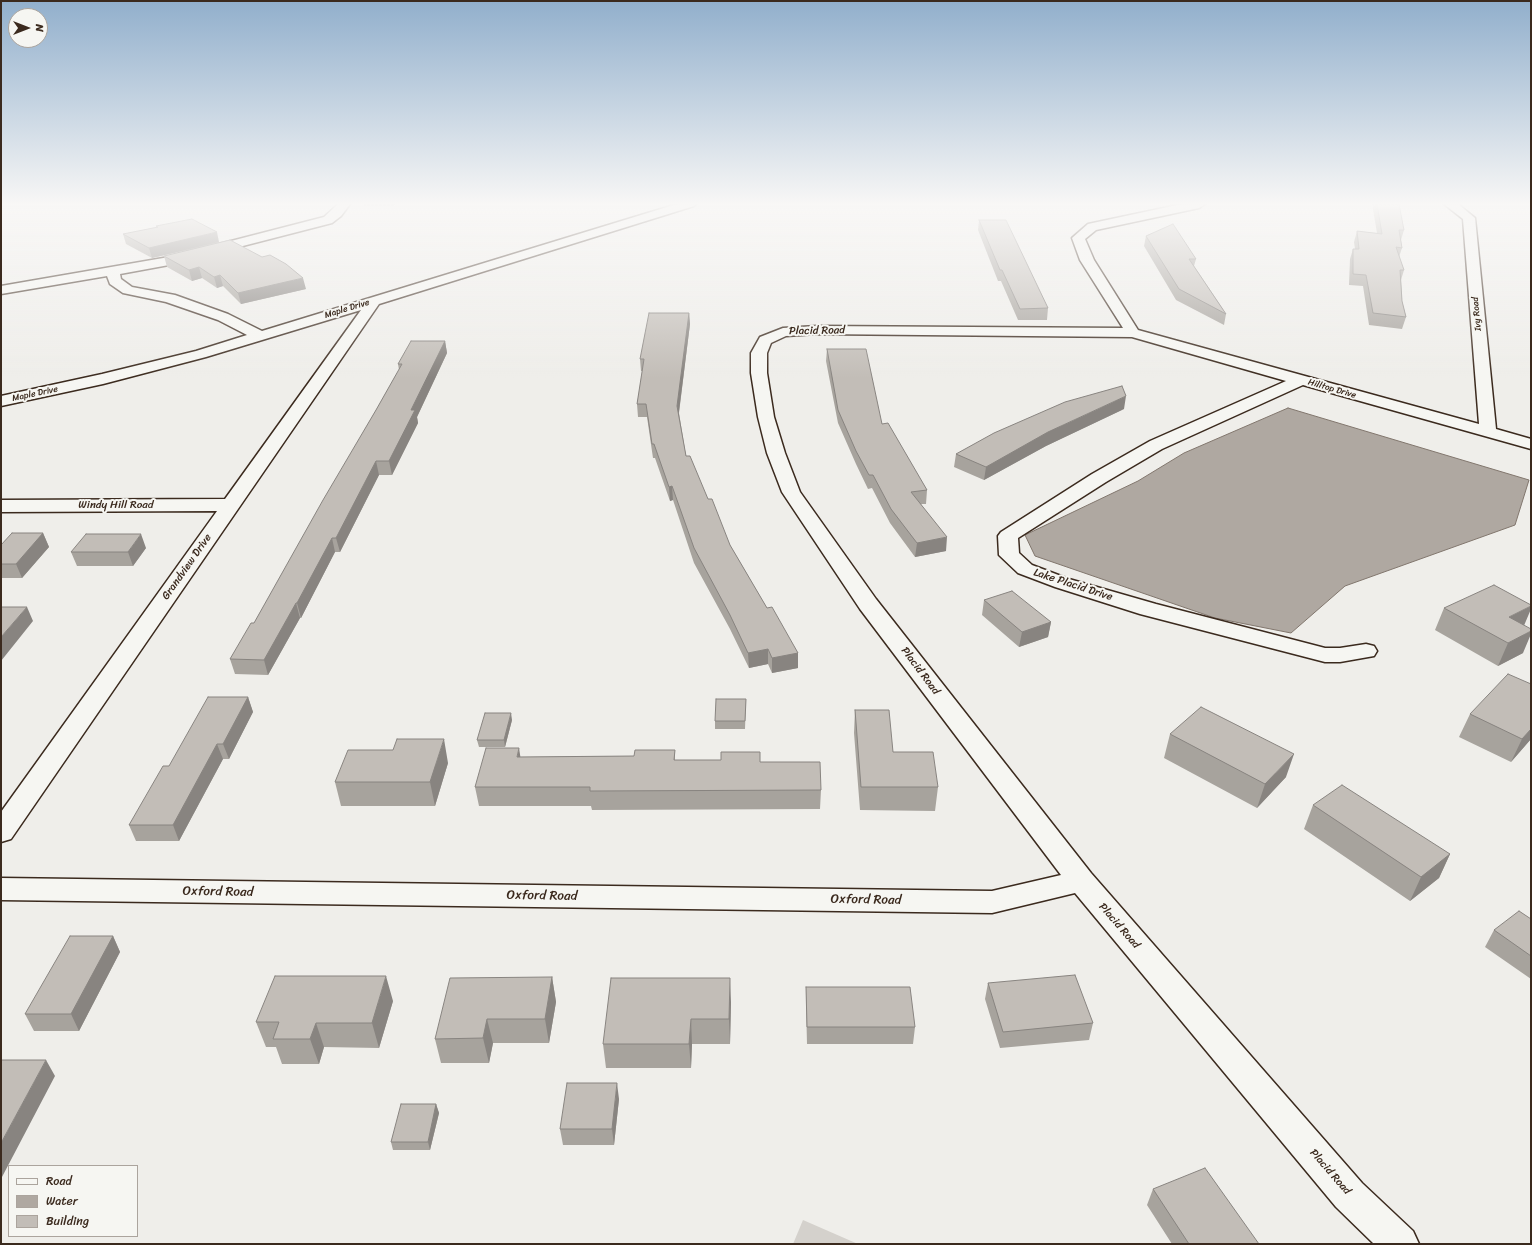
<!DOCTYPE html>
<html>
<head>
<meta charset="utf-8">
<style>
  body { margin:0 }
  #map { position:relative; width:1532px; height:1245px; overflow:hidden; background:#efeeea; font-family:Sriracha,sans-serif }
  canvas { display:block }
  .frame { position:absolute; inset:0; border:2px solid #3b2a1e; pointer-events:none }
  .legend { position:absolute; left:8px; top:1165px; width:130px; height:72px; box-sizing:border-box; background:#f6f6f2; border:1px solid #aba49d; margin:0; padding:5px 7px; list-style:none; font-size:12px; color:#3b2a1e }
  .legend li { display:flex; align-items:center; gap:8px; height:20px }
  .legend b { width:20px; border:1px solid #aba49d }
  .north { position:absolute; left:8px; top:8px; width:40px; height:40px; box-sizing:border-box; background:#f6f6f2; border:1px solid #aba49d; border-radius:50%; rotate:90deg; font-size:11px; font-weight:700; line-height:16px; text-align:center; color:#3b2a1e }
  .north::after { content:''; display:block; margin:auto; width:14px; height:18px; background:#3b2a1e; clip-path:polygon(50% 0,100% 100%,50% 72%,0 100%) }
</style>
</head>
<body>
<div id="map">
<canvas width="1532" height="1245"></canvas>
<div class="frame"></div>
<ul class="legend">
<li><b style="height:5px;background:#f6f6f2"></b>Road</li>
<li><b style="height:11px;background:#afa8a1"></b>Water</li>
<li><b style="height:11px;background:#c2bdb7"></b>Building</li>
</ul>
<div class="north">N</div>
</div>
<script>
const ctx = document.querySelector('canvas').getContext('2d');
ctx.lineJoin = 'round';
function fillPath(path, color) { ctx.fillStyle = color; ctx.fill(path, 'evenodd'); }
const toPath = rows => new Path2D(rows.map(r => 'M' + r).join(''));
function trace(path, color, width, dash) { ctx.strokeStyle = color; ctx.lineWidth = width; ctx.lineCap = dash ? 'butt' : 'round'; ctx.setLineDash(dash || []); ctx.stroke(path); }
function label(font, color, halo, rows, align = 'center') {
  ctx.font = font + ' Sriracha,sans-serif'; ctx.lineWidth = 4; ctx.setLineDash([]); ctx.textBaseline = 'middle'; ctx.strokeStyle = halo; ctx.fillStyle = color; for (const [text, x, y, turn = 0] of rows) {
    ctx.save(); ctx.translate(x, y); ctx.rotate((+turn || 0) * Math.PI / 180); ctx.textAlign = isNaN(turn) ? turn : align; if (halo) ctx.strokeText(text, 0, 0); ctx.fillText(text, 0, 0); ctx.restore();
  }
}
fillPath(toPath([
  [803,1220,858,1244,793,1244]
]), '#d4d1cc');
const water = toPath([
  [1288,408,1529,480,1515,525,1345,586,1291,633,1215,618,1035,556,1025,535,1138,481,1184,453,1288,408]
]);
fillPath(water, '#afa8a1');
trace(water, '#81766d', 1);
const minor = toPath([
  [338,204,350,204,341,216,332,223,169,265,120,274,121,279,132,287,175,295,228,314,262,331,677,204,696,204,694,206,379,304,11,839,1,842,1,812,217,511,1,512,1,500,225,499,361,310,206,357,103,384,1,406,1,396,102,374,196,351,247,335,218,320,166,302,123,293,110,284,107,276,1,294,1,286,169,257,324,217,338,204],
  [1182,204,1205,204,1199,208,1096,230,1085,239,1094,260,1138,330,1479,424,1463,219,1444,204,1458,204,1475,218,1496,429,1531,439,1531,449,1303,385,1162,449,1106,482,1018,538,1019,553,1032,565,1069,579,1156,604,1325,648,1340,648,1366,644,1374,646,1377,651,1374,656,1340,662,1325,662,1140,614,1055,587,1018,573,999,555,998,536,1001,532,1092,474,1150,441,1286,381,1132,337,817,334,786,336,771,343,767,353,767,373,774,417,785,453,800,492,876,599,1091,873,1362,1183,1413,1231,1419,1244,1374,1244,1336,1207,1075,893,992,913,1,900,1,878,992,891,1061,875,860,609,782,492,767,453,758,417,751,373,751,353,760,337,783,328,817,326,1123,328,1080,260,1072,238,1088,224,1182,204]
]);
trace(minor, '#3b2a1e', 3);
fillPath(minor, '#f6f6f2');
fillPath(toPath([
  [364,204,395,204,394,206,364,206],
  [1372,204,1399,204,1404,230,1401,240,1402,248,1399,257,1404,270,1401,280,1402,301,1406,317,1402,329,1369,325,1363,286,1349,285,1350,259,1353,249,1355,249,1354,242,1357,231,1377,233],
  [979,220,1048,308,1047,320,1018,320,1001,281,998,281,978,230],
  [156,226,219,242,306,289,241,304,223,286,217,288,202,278,192,281,167,267,164,256,202,247,152,258,126,244,123,234,157,227],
  [1146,236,1196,259,1194,266,1226,314,1224,325,1176,300,1144,246],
  [689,313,690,324,679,413,686,456,730,545,767,608,798,653,798,668,772,673,768,664,749,668,730,629,694,563,673,500,670,501,655,458,653,458,647,417,638,417,637,404,643,371,641,371,640,359],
  [445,341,447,353,417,417,418,423,392,475,379,475,340,552,335,552,301,618,300,618,268,675,235,674,230,659,254,623,399,370,398,364],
  [827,349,882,424,927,490,926,504,921,504,946,551,915,557,890,523,872,488,868,489,856,464,838,423,826,361],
  [1124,409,1046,446,984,480,954,467,956,454],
  [43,533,49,547,22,578,1,578,1,545],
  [146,548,133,566,77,566,71,552],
  [984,600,1051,622,1048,637,1019,647,982,615],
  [1444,608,1524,625,1523,653,1498,666,1435,630],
  [1531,684,1531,739,1511,762,1459,737,1470,714],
  [248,697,253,712,229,759,223,759,179,841,136,841,129,825,169,766],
  [746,699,745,729,715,729,715,721],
  [855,710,893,752,938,787,935,811,860,810,854,733],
  [512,720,505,747,479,747,477,740],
  [1170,734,1286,777,1257,808,1164,758],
  [675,750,675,760,760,762,821,790,820,809,592,810,591,806,479,806,475,787,521,757,634,756],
  [448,763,435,806,341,806,335,782],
  [1313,805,1450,854,1439,878,1410,901,1304,829],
  [1531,919,1531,979,1485,947,1494,930],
  [113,936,120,952,79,1031,34,1031,25,1014],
  [552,977,556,1002,549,1043,493,1043,489,1063,441,1063,435,1039],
  [988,983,1093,1023,1089,1040,1000,1048,985,999],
  [806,987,915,1027,913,1044,807,1044,806,1003],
  [393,1001,379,1048,324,1047,319,1064,282,1064,276,1047,266,1047,256,1022],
  [731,1002,730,1044,692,1044,691,1068,606,1068,603,1044],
  [619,1099,614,1145,563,1145,560,1129],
  [436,1104,439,1113,430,1150,393,1150,391,1142],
  [1153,1189,1259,1244,1172,1244,1147,1205]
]), '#a7a39d');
fillPath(toPath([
  [217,232,219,242,152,258,149,248],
  [199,267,202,278,192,281,189,270],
  [220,275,223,286,217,288,214,277],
  [303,278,306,289,241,304,238,293],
  [689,313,690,324,678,419,677,406],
  [445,341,447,353,417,417,418,423,392,475,389,461,411,410],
  [1126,396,1124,409,1046,446,984,480,986,467,1048,432],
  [376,461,379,475,340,552,336,538],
  [672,486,673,500,670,501,669,487],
  [43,533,49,547,22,578,16,564],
  [141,534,146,548,133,566,128,552],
  [947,537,946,551,915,557,917,543],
  [332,538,335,552,301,618,297,603],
  [296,603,300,618,268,675,264,660],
  [1531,606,1531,609,1523,628,1499,639,1509,617],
  [27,607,33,621,1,661,1,637],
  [1051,622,1048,637,1019,647,1022,632],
  [1531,631,1531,634,1523,653,1498,666,1508,643],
  [768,649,768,664,749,668,748,653],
  [798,653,798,668,772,673,772,658],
  [248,697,253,712,229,759,223,744],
  [511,713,512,720,505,747,504,740],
  [1531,729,1531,739,1511,762,1522,739],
  [444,739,448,763,435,806,430,782],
  [217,744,223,759,179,841,173,825],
  [519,748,522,767,517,757],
  [1294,754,1286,777,1257,808,1265,784],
  [1450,854,1439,878,1410,901,1421,877],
  [113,936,120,952,79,1031,71,1014],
  [386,976,393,1001,379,1048,372,1023],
  [552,977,556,1002,549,1043,545,1019],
  [730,978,731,1002,730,1044,729,1019],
  [487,1019,493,1043,489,1063,483,1038],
  [691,1019,692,1044,691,1068,689,1044],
  [316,1023,324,1047,319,1064,310,1039],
  [46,1060,55,1076,2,1177,1,1176,1,1143],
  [617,1083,619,1099,614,1145,612,1129],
  [436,1104,439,1113,430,1150,428,1142]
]), '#888480');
const building = toPath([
  [1377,204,1399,204,1404,230,1399,230,1402,248,1396,247,1404,270,1400,270,1402,301,1406,317,1373,313,1366,275,1353,274,1353,249,1359,249,1357,231,1382,234,1377,204],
  [192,219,217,232,149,248,123,234,158,227,156,226,192,219],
  [979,220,1006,220,1048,308,1020,309,1002,270,1000,270,979,220],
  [1173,224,1196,259,1189,259,1226,314,1179,289,1146,236,1173,224],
  [230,240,262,257,270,255,286,264,303,278,238,293,220,275,214,277,199,267,189,270,164,256,230,240],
  [649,313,689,313,677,406,686,456,690,456,708,499,712,499,730,545,767,608,772,607,798,653,772,658,768,649,748,653,730,615,694,548,672,486,669,487,654,444,652,444,646,404,637,404,644,359,640,359,649,313],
  [411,341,445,341,411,410,415,410,389,461,376,461,336,538,332,538,297,603,296,603,264,660,230,659,251,623,254,623,323,500,376,410,402,364,398,364,411,341],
  [827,349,866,349,882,424,888,423,927,490,911,492,947,537,917,543,891,509,873,475,869,475,856,451,838,410,827,349],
  [1122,386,1126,396,1048,432,986,467,956,454,994,433,1065,402,1122,386],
  [12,533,43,533,16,564,1,564,1,545,12,533],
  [86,534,141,534,128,552,71,552,86,534],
  [1494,585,1531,605,1531,606,1509,617,1531,629,1531,631,1508,643,1444,608,1494,585],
  [1012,591,1051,622,1022,632,984,600,1012,591],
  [1,607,27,607,1,637,1,607],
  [1508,674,1531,684,1531,729,1522,739,1470,714,1508,674],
  [208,697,248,697,223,744,217,744,173,825,129,825,163,766,169,766,208,697],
  [716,699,746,699,745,721,715,721,716,699],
  [1201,707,1294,754,1265,784,1170,734,1201,707],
  [855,710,889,710,893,752,933,752,938,787,861,787,855,710],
  [485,713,511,713,504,740,477,740,485,713],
  [397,739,444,739,430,782,335,782,348,750,393,750,397,739],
  [486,748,519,748,517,757,634,756,635,750,675,750,674,760,721,760,721,752,760,752,760,762,820,762,821,790,590,791,590,787,475,787,486,748],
  [1342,785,1450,854,1421,877,1313,805,1342,785],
  [1519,911,1531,919,1531,956,1494,930,1519,911],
  [70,936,113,936,71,1014,25,1014,70,936],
  [1075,975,1093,1023,1003,1032,988,983,1075,975],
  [275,976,386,976,372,1023,316,1023,310,1039,273,1039,279,1022,256,1022,275,976],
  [552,977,545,1019,487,1019,483,1038,435,1039,450,978,552,977],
  [611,978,730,978,729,1019,691,1019,689,1044,603,1044,611,978],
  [806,987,910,987,915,1027,807,1027,806,987],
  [1,1060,46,1060,1,1143,1,1060],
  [567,1083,617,1083,612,1129,560,1129,567,1083],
  [401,1104,436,1104,428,1142,391,1142,401,1104],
  [1205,1168,1259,1244,1189,1244,1153,1189,1205,1168]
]);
fillPath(building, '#c2bdb7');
trace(building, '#888480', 1);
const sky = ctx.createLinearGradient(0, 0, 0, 378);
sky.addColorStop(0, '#91afcc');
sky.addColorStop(0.54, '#f8f7f6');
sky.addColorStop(1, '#f8f7f600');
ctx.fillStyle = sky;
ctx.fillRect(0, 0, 1532, 378);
label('9px', '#3b2a1e', '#f6f6f2', [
  ["Maple Drive",347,309,-17],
  ["Ivy Road",1477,314,-95],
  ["Hilltop Drive",1332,389,16],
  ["Maple Drive",35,394,-12]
]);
label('11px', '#3b2a1e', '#f6f6f2', [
  ["Placid Road",817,331,-1],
  ["Windy Hill Road",116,505],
  ["Grandview Drive",187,567,-55],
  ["Lake Placid Drive",1073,585,18],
  ["Placid Road",920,671,53],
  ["Placid Road",1119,926,49],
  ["Placid Road",1330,1172,49]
]);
label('13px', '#3b2a1e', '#f6f6f2', [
  ["Oxford Road",218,892,1],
  ["Oxford Road",542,896,1],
  ["Oxford Road",866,900,1]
]);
</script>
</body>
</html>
